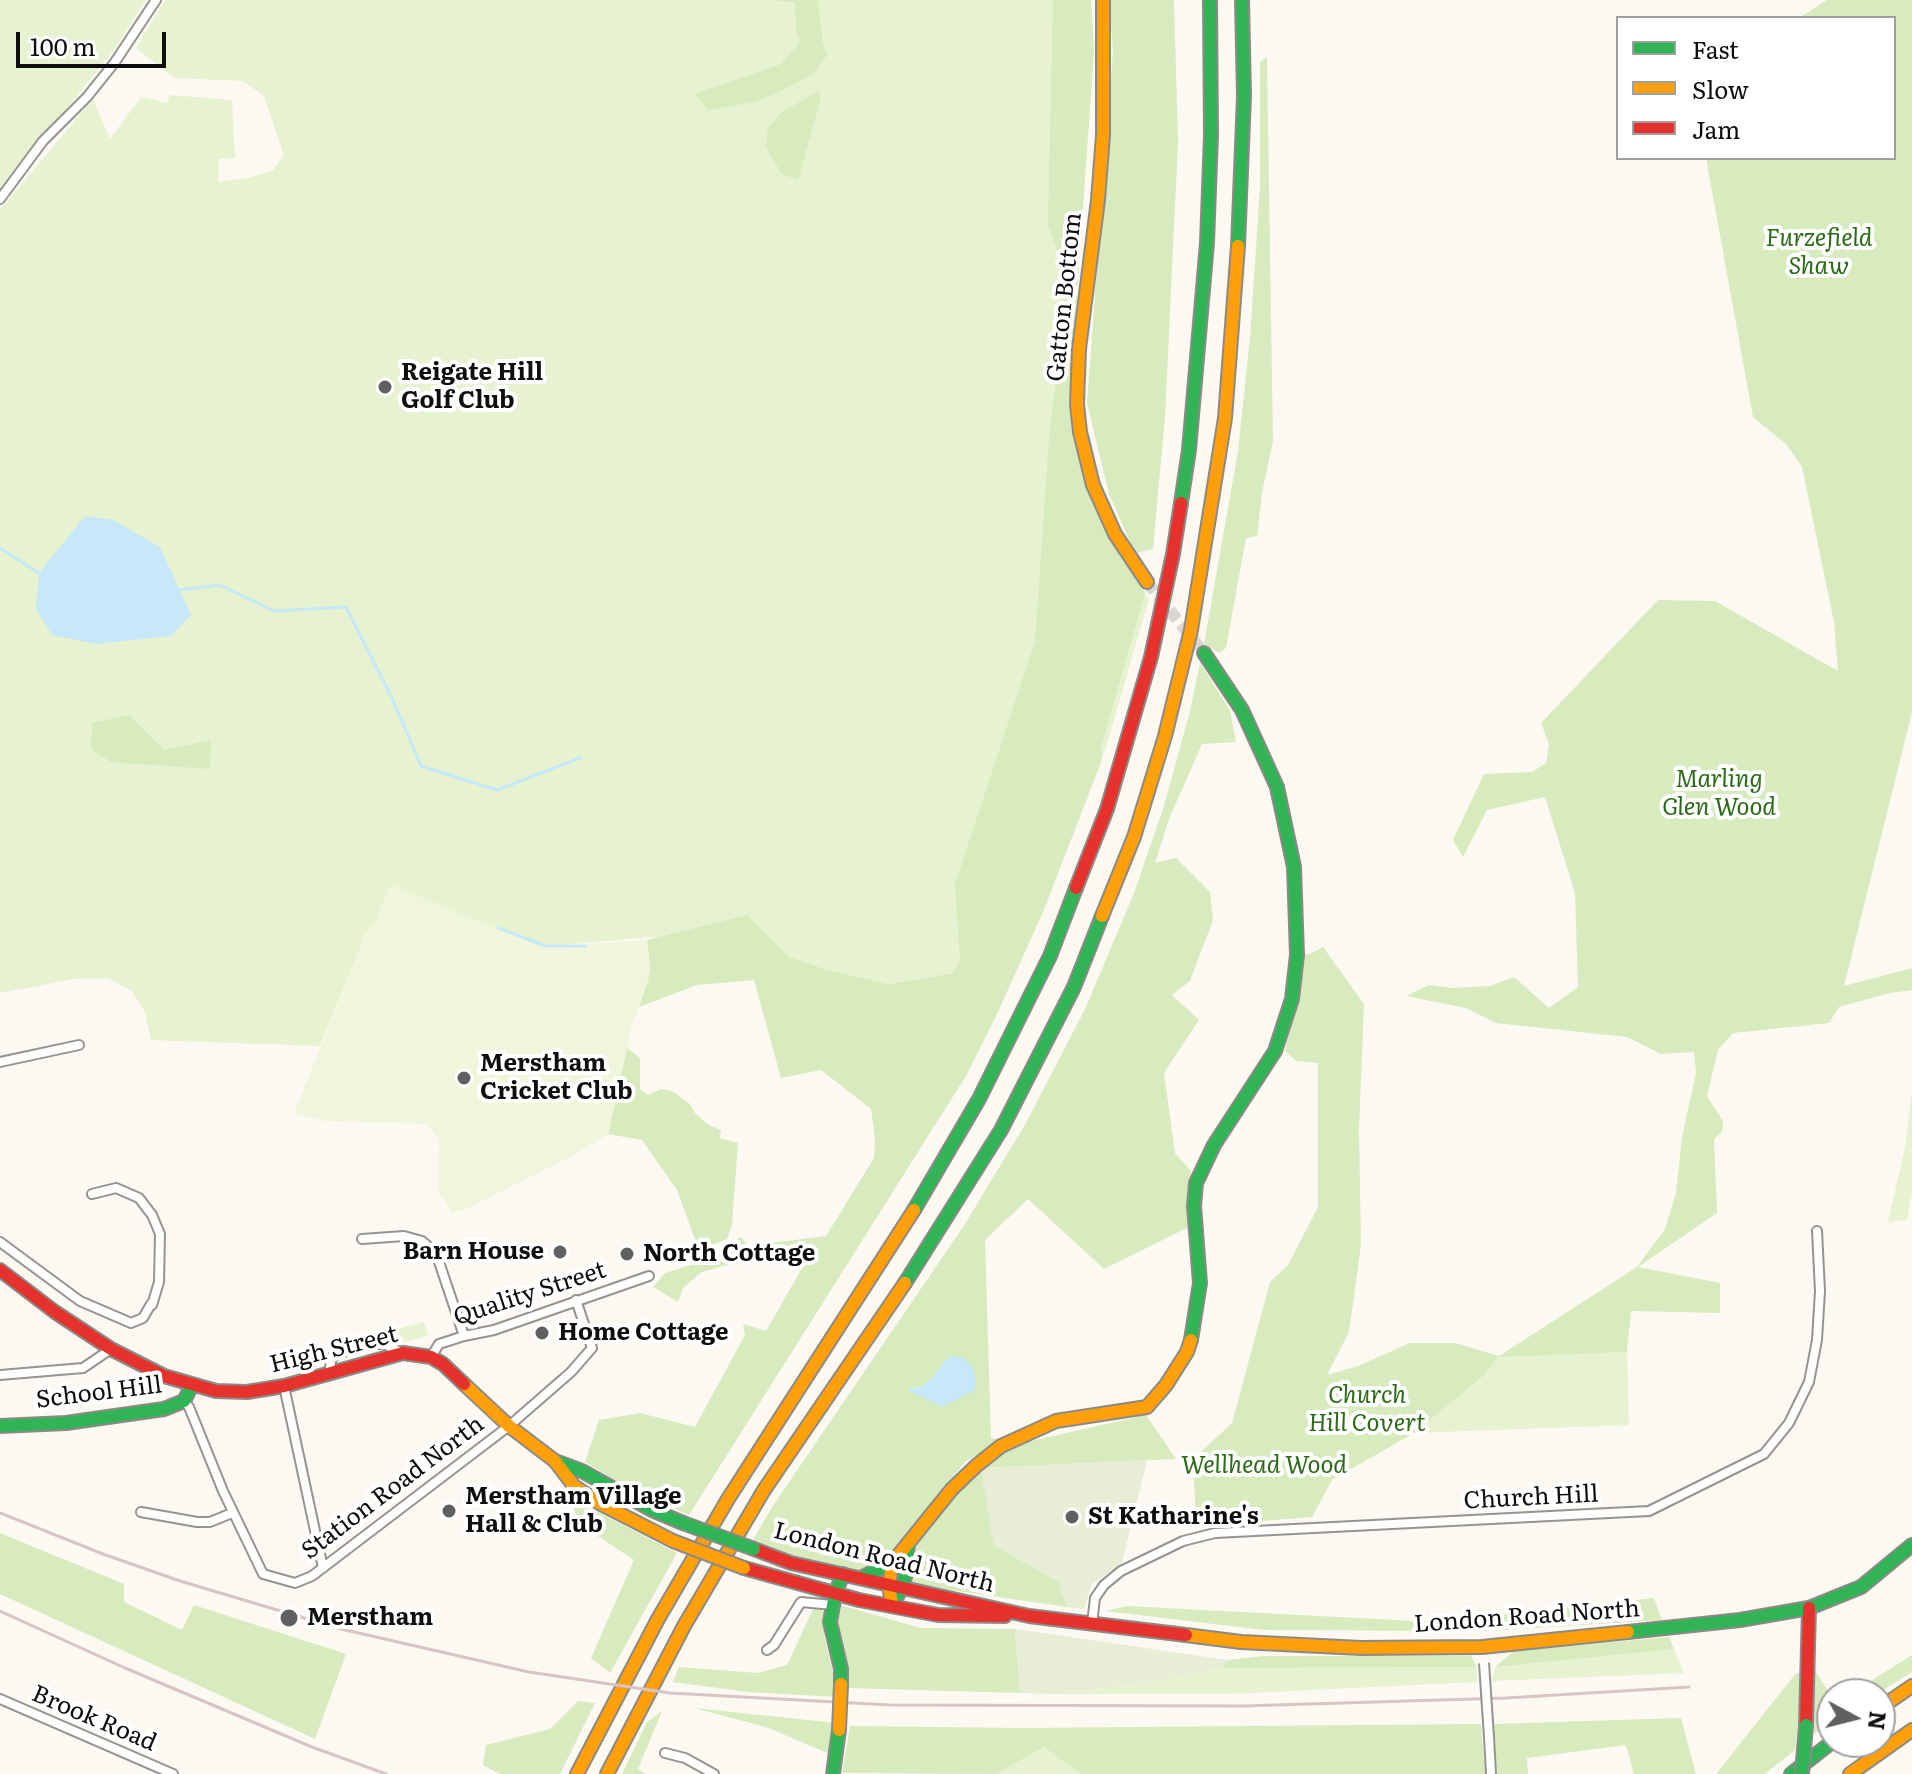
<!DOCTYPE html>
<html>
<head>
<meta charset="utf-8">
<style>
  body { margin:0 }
  #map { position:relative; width:1912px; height:1774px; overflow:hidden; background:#fcf9f2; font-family:Literata,serif }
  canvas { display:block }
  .legend { position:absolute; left:1616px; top:16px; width:280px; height:144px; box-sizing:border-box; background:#fff; border:2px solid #9f9f9f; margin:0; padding:10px 14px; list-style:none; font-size:24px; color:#0e0e0e }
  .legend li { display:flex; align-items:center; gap:16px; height:40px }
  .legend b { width:40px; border:2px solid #9f9f9f }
  .north { position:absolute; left:1816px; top:1678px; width:80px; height:80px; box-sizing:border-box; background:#fff; border:2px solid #9f9f9f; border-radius:50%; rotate:97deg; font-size:22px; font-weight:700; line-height:32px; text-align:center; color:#0e0e0e }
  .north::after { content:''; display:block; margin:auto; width:28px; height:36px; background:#61605e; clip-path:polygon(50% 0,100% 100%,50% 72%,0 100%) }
  .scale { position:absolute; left:16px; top:32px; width:150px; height:36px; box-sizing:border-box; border:4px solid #0e0e0e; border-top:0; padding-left:10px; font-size:24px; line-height:28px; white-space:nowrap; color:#0e0e0e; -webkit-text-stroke:6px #fff; paint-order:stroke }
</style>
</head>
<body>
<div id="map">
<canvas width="1912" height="1774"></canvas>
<ul class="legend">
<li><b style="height:10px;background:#30b455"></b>Fast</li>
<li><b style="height:10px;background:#ff9f0a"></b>Slow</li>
<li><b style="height:10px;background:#e5322d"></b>Jam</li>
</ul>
<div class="north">N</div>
<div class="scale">100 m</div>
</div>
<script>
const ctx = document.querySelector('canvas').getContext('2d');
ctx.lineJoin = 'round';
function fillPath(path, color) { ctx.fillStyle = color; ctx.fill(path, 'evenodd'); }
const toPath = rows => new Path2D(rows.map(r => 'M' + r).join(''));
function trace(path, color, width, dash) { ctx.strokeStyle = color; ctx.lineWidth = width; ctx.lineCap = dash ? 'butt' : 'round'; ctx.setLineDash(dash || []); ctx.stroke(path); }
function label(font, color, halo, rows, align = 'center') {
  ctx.font = font + ' Literata,serif'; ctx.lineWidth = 8; ctx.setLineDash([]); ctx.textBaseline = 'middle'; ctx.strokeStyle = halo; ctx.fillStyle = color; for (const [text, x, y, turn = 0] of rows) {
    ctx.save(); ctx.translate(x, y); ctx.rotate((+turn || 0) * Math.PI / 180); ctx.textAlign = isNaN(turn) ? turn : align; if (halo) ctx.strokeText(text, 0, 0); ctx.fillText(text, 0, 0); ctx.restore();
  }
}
fillPath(toPath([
  [0,0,146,0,111,54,0,190],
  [165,0,1091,0,1094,51,1069,404,1093,505,1149,599,1105,751,953,983,953,973,888,984,652,937,541,947,391,885,374,924,366,933,320,1046,151,1040,145,1012,132,991,108,978,73,979,0,993,0,210,93,99,110,139,141,97,167,103,170,95,232,100,235,158,219,159,218,182,252,177,273,170,284,155,264,96,243,81,174,78,136,48],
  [1912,1091,1912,1193,1907,1220,1888,1222,1905,1148],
  [424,1322,428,1336,397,1344,394,1330],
  [1627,1352,1629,1425,1414,1433,1498,1356],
  [1674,1649,1684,1673,1492,1681,1495,1667],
  [1477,1667,1477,1682,1230,1694,1057,1694,1154,1682,1222,1668],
  [1044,1747,1081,1774,996,1774]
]), '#e6f2d0');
fillPath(toPath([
  [766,0,818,0,823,44,827,55,813,74,786,88,756,102,708,110,695,94,781,64,800,42,796,28,795,2],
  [1053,0,1091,0,1094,51,1069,404,1093,505,1145,593,1101,747,1102,760,1043,912,997,1014,966,1076,689,1515,635,1492,585,1462,599,1420,640,1413,695,1427,745,1335,743,1324,766,1331,813,1249,751,1258,702,1272,683,1288,678,1302,653,1287,665,1273,711,1259,741,1237,748,1246,826,1236,874,1158,875,1138,871,1109,821,1070,781,1078,754,980,697,985,639,1007,650,970,647,940,747,915,789,957,827,970,888,984,953,973,960,961,955,884,1035,642,1049,440,1067,280,1048,224],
  [1109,0,1174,0,1178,142,1165,417,1153,549,1135,553,1109,494,1087,403,1113,50],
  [1827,0,1912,0,1912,712,1844,986,1912,968,1912,990,1890,993,1839,1007,1829,1023,1733,1033,1718,1050,1707,1096,1723,1121,1722,1132,1714,1139,1717,1213,1638,1267,1720,1283,1720,1313,1631,1311,1627,1352,1498,1357,1484,1375,1414,1433,1332,1480,1312,1517,1197,1526,1192,1460,1232,1423,1270,1282,1288,1265,1318,1207,1318,1063,1296,1061,1285,1051,1300,979,1297,955,1310,954,1323,947,1364,1004,1359,1129,1361,1245,1349,1332,1327,1375,1358,1366,1410,1343,1455,1343,1499,1356,1637,1267,1665,1229,1676,1193,1682,1137,1696,1073,1694,1052,1661,1054,1627,1037,1496,1023,1466,1008,1406,996,1429,985,1453,988,1490,986,1514,977,1549,1008,1578,987,1575,893,1545,797,1487,810,1463,857,1453,840,1484,774,1532,772,1546,763,1549,744,1541,723,1658,600,1715,601,1838,671,1834,622,1802,467,1787,445,1753,417,1706,158,1894,158,1894,18,1799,18],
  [1267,57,1273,441,1262,493,1257,536,1246,538,1226,648,1219,653,1204,644,1238,451,1250,338,1260,187,1260,62],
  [819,91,820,101,798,180,782,174,772,158,766,147,768,128,782,112],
  [1200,663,1230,710,1236,742,1202,744,1169,819,1155,863,1176,858,1210,892,1213,920,1190,981,1172,995,1199,1020,1164,1073,1175,1153,1191,1171,1189,1227,1104,1269,1028,1199,985,1240,991,1438,1002,1441,966,1461,890,1553,861,1572,798,1557,753,1540,772,1507,965,1224,1026,1123,1086,1007,1134,893,1164,806,1190,711],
  [947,1358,943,1407,909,1389,921,1387,933,1377],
  [129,715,164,750,211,740,210,769,111,762,91,749,92,723],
  [627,1048,640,1058,640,1089,648,1095,661,1089,672,1091,690,1104,695,1113,707,1124,721,1130,720,1138,738,1143,732,1225,727,1239,699,1250,677,1190,642,1140,608,1134],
  [1146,1415,1176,1459,981,1468,994,1545,1059,1582,1067,1607,909,1584,915,1563,916,1544,973,1470,1018,1444],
  [571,1498,677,1553,610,1673,591,1658,634,1560,578,1523],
  [0,1533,124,1584,124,1602,182,1630,194,1605,346,1654,315,1739,0,1594],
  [1654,1598,1662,1620,1486,1631,1264,1630,1105,1611,1127,1606,1434,1622],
  [840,1605,921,1628,1015,1629,1020,1693,849,1688,844,1648,837,1628],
  [814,1607,826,1612,824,1635,836,1685,836,1697,748,1692,673,1682,679,1667,758,1673,787,1665],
  [1669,1637,1674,1649,1495,1667,1514,1651],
  [1912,1655,1912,1672,1877,1694,1850,1694],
  [1264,1656,1471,1656,1477,1667,1222,1668,1228,1660],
  [1814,1669,1832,1697,1832,1723,1813,1734],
  [1796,1673,1803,1674,1795,1750,1765,1774,1716,1774],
  [578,1701,595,1703,560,1774,500,1774,483,1765,486,1745,550,1729],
  [694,1708,836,1723,830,1754,766,1727],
  [662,1711,638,1769,646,1774,622,1774,647,1722],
  [1681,1718,1696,1774,1634,1774,1626,1745,1527,1758,1528,1774,1496,1774,1495,1771,1493,1724],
  [1481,1724,1485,1774,1081,1774,1044,1747,996,1774,842,1773,850,1726,1022,1728]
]), '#d7ebbe');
fillPath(toPath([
  [1147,1460,1122,1563,1092,1584,1084,1609,1067,1607,1059,1582,994,1545,981,1468],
  [1015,1629,1228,1660,1222,1668,1154,1682,1057,1694,1020,1693]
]), '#e8edd5');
fillPath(toPath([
  [391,885,541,947,647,940,650,970,648,981,632,1025,608,1134,578,1153,466,1209,452,1213,444,1199,441,1198,438,1187,439,1140,427,1124,325,1121,294,1114,366,933,374,924]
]), '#f0f6db');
fillPath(toPath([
  [85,516,113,520,160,547,191,615,171,636,96,644,52,635,36,609,39,573],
  [955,1356,962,1357,971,1365,976,1377,976,1389,943,1407,907,1390,921,1387,933,1377,947,1358]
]), '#c6e8f8');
trace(toPath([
  [0,548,39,573],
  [179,590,220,585,274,611,346,607,392,698,421,766,497,790,580,758],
  [498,928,546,946,586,946]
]), '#c6e8f8', 3);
trace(toPath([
  [1147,582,1204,653]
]), '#d8d6d0', 12, [12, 6]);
const street = toPath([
  [0,199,43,141,87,97,115,62,156,0],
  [0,1062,79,1045],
  [92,1194,116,1188,139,1198,152,1215,160,1234,159,1282,152,1305],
  [362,1239,404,1236,422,1241,436,1253,464,1336],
  [0,1242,80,1301,131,1323,143,1318,151,1304],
  [431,1357,439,1344,464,1336,494,1330,649,1276],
  [329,1373,332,1357,351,1349,369,1344,384,1344,402,1353],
  [0,1375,83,1368,111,1349],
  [284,1386,323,1568],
  [184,1401,189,1407,223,1491,263,1574,295,1583,312,1576,509,1426,571,1372,592,1348,576,1300],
  [141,1512,197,1522,210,1522,232,1513],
  [1092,1624,1095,1598,1104,1585,1121,1571,1183,1541,1215,1533,1649,1511,1764,1454,1789,1423,1809,1382,1817,1340,1820,1291,1817,1231],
  [767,1650,774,1645,801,1602,833,1605],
  [0,1699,173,1774],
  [1489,1737,1491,1774],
  [665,1753,685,1758,714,1774]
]);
const fast = toPath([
  [1238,246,1244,96,1242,0],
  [1181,503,1189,450,1207,243,1211,135,1210,0],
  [914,1210,979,1099,1050,956,1076,888],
  [905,1283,1001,1130,1074,987,1102,916],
  [1191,1340,1200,1283,1194,1206,1196,1183,1214,1145,1275,1051,1292,999,1297,955,1294,867,1277,787,1242,710,1204,653],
  [0,1426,66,1423,164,1409,184,1401,192,1385],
  [555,1461,582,1471,652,1510,683,1523],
  [861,1578,893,1562],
  [898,1595,905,1577,908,1544],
  [1628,1632,1740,1620,1809,1608,1861,1587,1912,1545],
  [841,1684,841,1669,830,1622,835,1594,843,1574],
  [833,1774,839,1730],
  [1791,1774,1832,1742]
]);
const slow = toPath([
  [1103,0,1103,135,1098,200,1079,349,1077,404,1080,432,1093,485,1115,534,1147,582],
  [1102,916,1134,837,1165,736,1191,630,1225,418,1238,246],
  [464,1384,509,1426,555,1461,574,1486,599,1503,673,1541],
  [892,1606,889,1584,893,1562,952,1489,976,1466,1001,1446,1056,1421,1147,1407,1166,1385,1187,1352,1191,1340],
  [1186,1635,1241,1642,1361,1648,1482,1647,1628,1632],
  [1880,1708,1912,1686],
  [577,1774,658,1619,728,1499,914,1210],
  [607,1774,684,1626,764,1490,905,1283],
  [1850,1774,1912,1730]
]);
const jam = toPath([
  [1076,888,1107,809,1151,657,1173,554,1181,503],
  [0,1270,55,1312,111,1349,164,1376,216,1391,247,1392,284,1386,403,1353,431,1357,443,1364,464,1384],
  [754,1549,791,1563,1029,1616,1186,1635],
  [744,1568,859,1600,938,1615,1005,1616],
  [1806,1725,1809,1608]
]);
trace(street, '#959491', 12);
trace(fast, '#8c8a87', 16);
trace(slow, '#8c8a87', 16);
trace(jam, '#8c8a87', 16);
trace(street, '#fffefd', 8);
trace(fast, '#30b455', 12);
trace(slow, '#ff9f0a', 12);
trace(jam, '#e5322d', 12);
trace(toPath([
  [0,1513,103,1554,180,1581,341,1629,529,1672,670,1693,890,1705,1243,1706,1506,1698,1689,1687],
  [0,1611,125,1668,312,1747,386,1774]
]), '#d9c3c4', 3);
const streetBridge = toPath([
  [1484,1663,1489,1737]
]);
const fastBridge = toPath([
  [683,1523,754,1549],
  [1802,1774,1806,1725]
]);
const slowBridge = toPath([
  [673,1541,744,1568],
  [839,1730,841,1684]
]);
trace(streetBridge, '#959491', 12, []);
trace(fastBridge, '#8c8a87', 16, []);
trace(slowBridge, '#8c8a87', 16, []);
trace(streetBridge, '#fffefd', 8);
trace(fastBridge, '#30b455', 12);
trace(slowBridge, '#ff9f0a', 12);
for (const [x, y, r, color] of [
  [385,387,8,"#61605e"],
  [464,1078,8,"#61605e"],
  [560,1252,8,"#61605e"],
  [627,1254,8,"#61605e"],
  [542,1333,8,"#61605e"],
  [449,1511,8,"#61605e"],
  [1072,1517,8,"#61605e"],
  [289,1618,10,"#61605e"]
]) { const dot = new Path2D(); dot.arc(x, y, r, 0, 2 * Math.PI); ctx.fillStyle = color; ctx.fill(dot); trace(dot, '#fff', 3); }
label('italic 24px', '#2d6b19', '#fff', [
  ["Furzefield",1819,239],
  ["Shaw",1819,267],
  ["Marling",1719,780],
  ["Glen Wood",1719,808],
  ["Church",1367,1396],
  ["Hill Covert",1367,1424],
  ["Wellhead Wood",1264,1466]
]);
label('24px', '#0e0e0e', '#fff', [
  ["Gatton Bottom",1065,297,-84],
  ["Quality Street",530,1294,-18],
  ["High Street",334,1350,-14],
  ["School Hill",99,1393,-7],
  ["Station Road North",393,1488,-37],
  ["Church Hill",1531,1498,-3],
  ["London Road North",884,1558,14],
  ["London Road North",1527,1617,-4],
  ["Brook Road",94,1719,23]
]);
label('bold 24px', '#0e0e0e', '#fff', [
  ["Reigate Hill",401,373],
  ["Golf Club",401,401],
  ["Merstham",480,1064],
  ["Cricket Club",480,1092],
  ["Barn House",544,1252,"right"],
  ["North Cottage",643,1254],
  ["Home Cottage",558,1333],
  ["Merstham Village",465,1497],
  ["Hall & Club",465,1525],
  ["St Katharine's",1088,1517],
  ["Merstham",307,1618]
], 'left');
</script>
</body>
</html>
